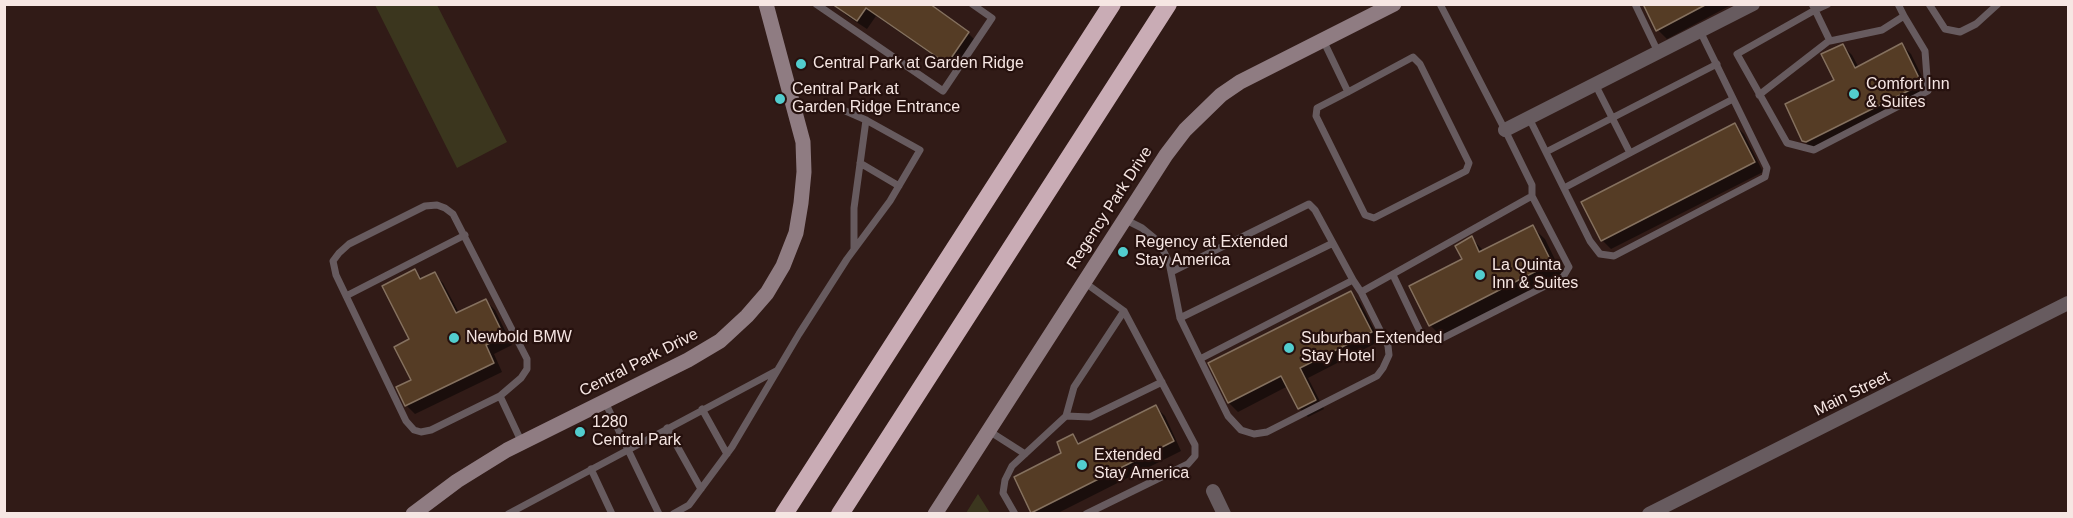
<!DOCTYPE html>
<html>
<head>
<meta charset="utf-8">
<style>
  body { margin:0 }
  #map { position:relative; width:2073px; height:518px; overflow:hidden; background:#311b17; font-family:Arial,sans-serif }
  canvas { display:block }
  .frame { position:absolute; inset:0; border:6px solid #f6e6e3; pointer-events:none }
</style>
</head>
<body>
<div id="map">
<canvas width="2073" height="518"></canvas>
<div class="frame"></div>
</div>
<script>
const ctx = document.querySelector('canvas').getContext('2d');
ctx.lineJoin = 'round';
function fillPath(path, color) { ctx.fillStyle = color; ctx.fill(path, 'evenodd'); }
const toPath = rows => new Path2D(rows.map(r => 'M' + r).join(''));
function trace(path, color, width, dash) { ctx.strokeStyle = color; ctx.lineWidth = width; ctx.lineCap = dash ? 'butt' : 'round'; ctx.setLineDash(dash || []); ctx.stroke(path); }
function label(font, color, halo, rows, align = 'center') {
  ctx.font = font + ' Arial,sans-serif'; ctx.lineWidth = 4.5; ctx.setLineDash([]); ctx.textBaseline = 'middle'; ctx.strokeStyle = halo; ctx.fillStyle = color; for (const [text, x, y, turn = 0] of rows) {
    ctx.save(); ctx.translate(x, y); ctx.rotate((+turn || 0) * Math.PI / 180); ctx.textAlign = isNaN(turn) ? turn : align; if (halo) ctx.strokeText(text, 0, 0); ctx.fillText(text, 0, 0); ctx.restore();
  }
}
fillPath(toPath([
  [375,5,437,5,507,142,457,168],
  [978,494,990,513,966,513]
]), '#3b361e');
fillPath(toPath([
  [927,4,968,33,977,42,957,72,876,16,867,29,847,16,838,7],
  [1644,4,1733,4,1667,39,1658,30],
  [1902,45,1911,54,1930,93,1812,150,1803,140,1836,81,1843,46,1852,55,1859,68],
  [1735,125,1744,134,1763,172,1611,249,1602,240],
  [1532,227,1545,239,1563,276,1442,337,1430,325,1464,260,1471,238,1484,251],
  [415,271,423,279,434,274,443,283,459,313,486,301,495,310,512,345,494,354,502,372,415,414,406,405,413,380,411,340],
  [1351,293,1360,302,1380,341,1308,378,1324,409,1308,417,1299,408,1288,386,1238,412,1229,403,1210,364],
  [1156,407,1165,416,1181,451,1056,514,1034,514,1032,512,1072,436,1081,444]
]), '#0007');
const building = toPath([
  [832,4,930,4,969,32,947,64,866,8,857,21,832,4],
  [1643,4,1707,4,1656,31,1643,4],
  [1902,43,1922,84,1806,142,1802,141,1785,104,1834,80,1821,54,1843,44,1855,68,1902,43],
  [1735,123,1755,162,1601,241,1581,202,1735,123],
  [1533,225,1552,263,1429,326,1409,286,1462,259,1455,246,1472,236,1479,252,1533,225],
  [415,269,420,279,435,272,456,313,486,299,504,336,486,345,494,363,405,406,396,387,411,380,394,347,409,339,382,286,415,269],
  [1351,291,1372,332,1300,368,1316,400,1298,409,1281,376,1228,403,1208,363,1351,291],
  [1156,405,1174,441,1031,513,1014,477,1061,453,1057,442,1073,434,1078,444,1156,405]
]);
fillPath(building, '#553c25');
trace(building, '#85715f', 1.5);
trace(toPath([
  [816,4,943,91,992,18,972,4],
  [1635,4,1658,52],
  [1812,4,1815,10,1830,41,1882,30,1904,16,1925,51,1928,91,1814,150,1787,143,1737,54,1815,10,1828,4],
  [1898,4,1904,16],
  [1929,4,1945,29,1960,32,1976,24,1998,4],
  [1323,40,1348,92,1413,57,1420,64,1469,163,1466,171,1374,218,1365,215,1316,116,1317,108,1348,92],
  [1759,95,1830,40],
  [1529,118,1590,241,1600,254,1614,256,1765,177,1767,168,1700,31],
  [1546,152,1717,64],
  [1630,153,1733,99],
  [860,163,899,186],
  [1564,188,1630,153,1595,84],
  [1124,219,1142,228,1159,242,1169,262,1180,318,1200,359,1353,280,1361,292,1532,196],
  [854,249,854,208,866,120],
  [1171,272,1309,204,1315,210,1353,280],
  [1393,275,1423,338,1437,341,1563,277,1569,267,1532,196,1532,185,1505,130,1440,4],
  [1084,282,1124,311,1195,445,1195,456,1188,464,1086,514],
  [346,296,465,235],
  [1180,318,1333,243],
  [1200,359,1228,416,1241,430,1254,434,1267,432,1377,376,1383,368,1389,355,1388,346,1361,292],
  [500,396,521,378,527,369,527,359,453,214,445,208,437,205,425,206,349,244,339,253,333,261,336,275,406,421,414,430,421,432,431,430,500,396,522,443],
  [605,402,659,514],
  [702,409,727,454],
  [1066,416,1090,417,1162,382],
  [667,428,701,489],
  [989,431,1025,454],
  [591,469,612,514],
  [508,514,776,371],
  [673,514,689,505,732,447,799,334,847,259,890,201,920,150,866,120,832,105,795,106],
  [1015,514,1003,493,1005,480,1012,466,1066,416,1074,387,1124,311]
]), '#675b5f', 7);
trace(toPath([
  [1505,130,1753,4],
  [1213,491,1224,514],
  [1649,514,2068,303]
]), '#675b5f', 14);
trace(toPath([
  [413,514,457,481,507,450,688,360,720,341,747,316,767,293,783,266,796,233,801,203,804,172,803,142,766,4],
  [935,514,1166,155,1185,130,1221,95,1240,82,1394,4]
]), '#8f7c82', 15);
trace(toPath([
  [784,514,1112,4],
  [840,514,1168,4]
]), '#c9acb5', 18);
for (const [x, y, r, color] of [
  [801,64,6,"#52cdce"],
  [1854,94,6,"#52cdce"],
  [780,99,6,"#52cdce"],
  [1123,252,6,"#52cdce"],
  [1480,275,6,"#52cdce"],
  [454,338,6,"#52cdce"],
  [1289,348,6,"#52cdce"],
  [580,432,6,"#52cdce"],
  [1082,465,6,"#52cdce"]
]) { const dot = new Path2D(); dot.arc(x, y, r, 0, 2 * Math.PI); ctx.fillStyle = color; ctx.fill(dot); trace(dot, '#26110e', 2); }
label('16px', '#f6e6e3', '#26110e', [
  ["Central Park at Garden Ridge",813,64],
  ["Comfort Inn",1866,85],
  ["& Suites",1866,103],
  ["Central Park at",792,90],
  ["Garden Ridge Entrance",792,108],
  ["Regency at Extended",1135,243],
  ["Stay America",1135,261],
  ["La Quinta",1492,266],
  ["Inn & Suites",1492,284],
  ["Newbold BMW",466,338],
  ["Suburban Extended",1301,339],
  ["Stay Hotel",1301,357],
  ["1280",592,423],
  ["Central Park",592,441],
  ["Extended",1094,456],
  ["Stay America",1094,474]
], 'left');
label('16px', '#f6e6e3', '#26110e', [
  ["Regency Park Drive",1110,208,-57],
  ["Central Park Drive",639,363,-27],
  ["Main Street",1852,394,-26]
]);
</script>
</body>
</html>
